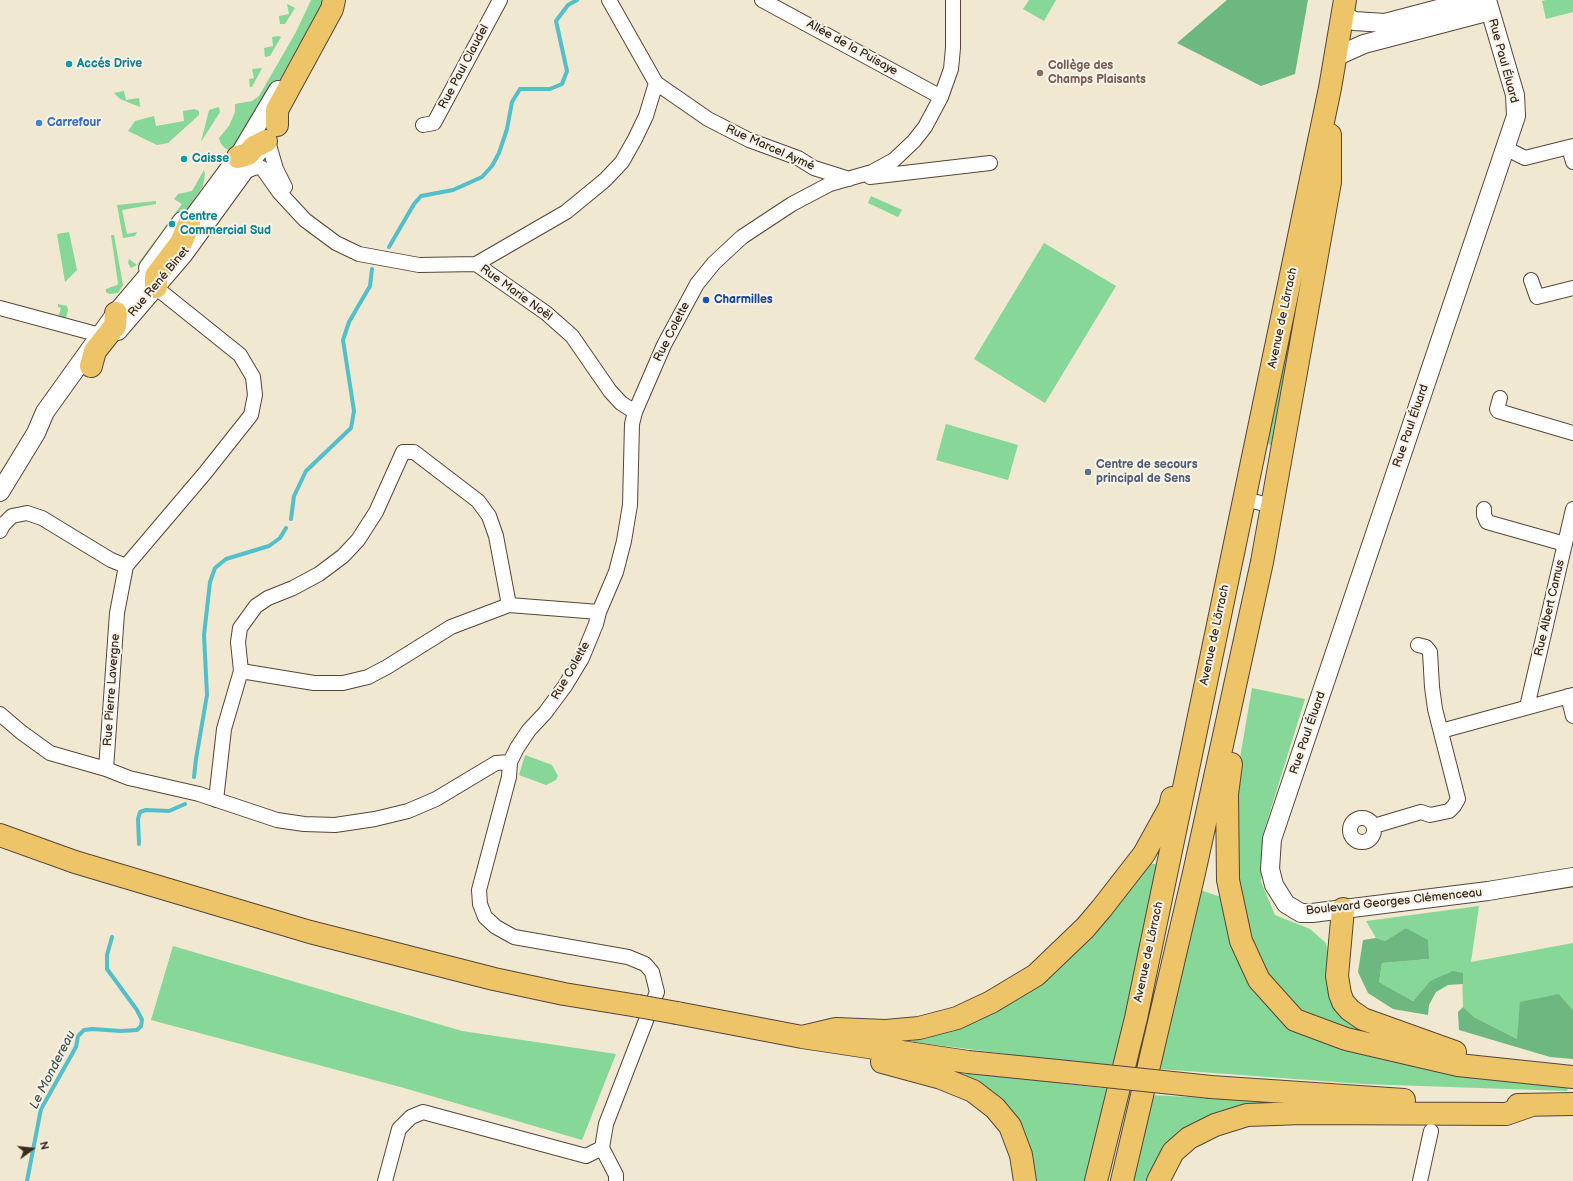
<!DOCTYPE html>
<html>
<head>
<meta charset="utf-8">
<style>
  body { margin:0 }
  #map { position:relative; width:1573px; height:1181px; overflow:hidden; background:#f0e8d0; font-family:"Balsamiq Sans",sans-serif }
  canvas { display:block }
  .north { position:absolute; left:12px; top:1129px; width:40px; height:40px; -webkit-text-stroke:3px #f7f3e8; paint-order:stroke; rotate:75deg; font-size:11px; font-weight:700; line-height:16px; text-align:center; color:#3b2a1e }
  .north::after { content:''; display:block; margin:auto; width:14px; height:18px; background:#3b2a1e; clip-path:polygon(50% 0,100% 100%,50% 72%,0 100%) }
</style>
</head>
<body>
<div id="map">
<canvas width="1573" height="1181"></canvas>
<div class="north">N</div>
</div>
<script>
const ctx = document.querySelector('canvas').getContext('2d');
ctx.lineJoin = 'round';
function fillPath(path, color) { ctx.fillStyle = color; ctx.fill(path, 'evenodd'); }
const toPath = rows => new Path2D(rows.map(r => 'M' + r).join(''));
function trace(path, color, width, dash) { ctx.strokeStyle = color; ctx.lineWidth = width; ctx.lineCap = dash ? 'butt' : 'round'; ctx.setLineDash(dash || []); ctx.stroke(path); }
function label(font, color, halo, rows, align = 'center') {
  ctx.font = font + ' "Balsamiq Sans",sans-serif'; ctx.lineWidth = 4; ctx.setLineDash([]); ctx.textBaseline = 'middle'; ctx.strokeStyle = halo; ctx.fillStyle = color; for (const [text, x, y, turn = 0] of rows) {
    ctx.save(); ctx.translate(x, y); ctx.rotate((+turn || 0) * Math.PI / 180); ctx.textAlign = isNaN(turn) ? turn : align; if (halo) ctx.strokeText(text, 0, 0); ctx.fillText(text, 0, 0); ctx.restore();
  }
}
fillPath(toPath([
  [311,0,324,0,250,133,245,141,230,150,226,149,221,144,219,138,229,126,235,112,235,104,252,101,259,96,296,32],
  [1029,0,1056,0,1044,21,1023,9],
  [1546,0,1573,0,1573,12,1546,19,1542,1],
  [287,4,295,8,285,24,280,24,279,16,289,14],
  [278,36,281,37,270,56,265,57,264,48,273,46,272,37],
  [262,68,252,87,250,87,249,79,254,78,252,69],
  [124,91,126,100,139,98,140,107,120,99,114,93],
  [219,107,220,112,201,142,209,110],
  [195,109,199,111,199,115,168,143,157,145,128,131,135,121,154,116,156,126,184,121,183,111],
  [204,170,205,174,203,186,181,219,147,260,131,268,128,263,129,259,137,265,182,204,174,199,178,194,192,191],
  [871,196,902,210,898,217,868,203],
  [156,201,156,204,122,210,127,234,137,232,135,236,123,238,117,205],
  [69,232,77,270,65,282,57,234],
  [111,235,114,235,123,285,118,293,109,294,106,292,106,289,117,285,118,283],
  [1044,243,1116,286,1045,403,974,359],
  [1299,288,1300,292,1274,445,1270,445,1266,441],
  [0,301,58,317,61,308,58,307,58,304,67,306,68,310,65,322,0,304],
  [946,424,1018,445,1008,480,936,460],
  [1252,688,1305,699,1264,831,1261,882,1275,915,1310,929,1326,943,1338,1005,1439,1054,1330,1029,1293,1010,1266,973,1244,918,1234,839,1237,775],
  [525,755,552,765,558,776,556,780,546,785,519,775],
  [1148,863,1162,865,1117,1068,913,1042,913,1036,966,1024],
  [1200,890,1221,897,1291,1027,1357,1053,1569,1086,1567,1091,1363,1084,1159,1069],
  [1479,906,1471,962,1573,943,1573,1010,1559,994,1517,1039,1474,1017,1463,1007,1462,973,1430,981,1413,1001,1379,982,1382,963,1429,959,1406,928,1385,941,1376,938,1366,921],
  [173,946,462,1031,616,1054,582,1140,404,1088,151,1020],
  [956,1071,1111,1089,1088,1181,1030,1181,1028,1154,954,1075],
  [1151,1095,1284,1102,1282,1107,1217,1115,1154,1181,1130,1181]
]), '#86d798');
fillPath(toPath([
  [1227,0,1308,0,1295,74,1261,86,1177,43],
  [1406,928,1428,940,1429,959,1382,963,1379,982,1413,1001,1430,981,1453,971,1463,973,1463,984,1448,985,1436,992,1429,1005,1428,1015,1393,1009,1368,993,1358,972,1363,940,1376,938,1385,941],
  [1559,994,1573,1010,1573,1059,1550,1057,1459,1030,1458,1012,1463,1007,1474,1017,1517,1039,1520,1002]
]), '#6cb880');
trace(toPath([
  [389,247,414,204,421,196,453,190,482,177,492,166,499,153,507,129,512,102,520,89,550,89,562,84,567,71,556,21,568,5,577,0],
  [291,519,294,496,306,471,351,428,354,411,343,340,349,322,370,286,372,269],
  [194,777,196,759,207,695,204,635,210,582,215,568,226,559,269,546,280,538,286,528],
  [139,844,138,819,140,812,146,810,169,811,185,804],
  [27,1181,41,1109,76,1047,78,1036,84,1030,92,1029,121,1031,137,1030,141,1026,142,1020,137,1010,107,969,107,955,112,937]
]), '#52bfca', 4);
const minor = toPath([
  [609,0,656,83,708,119,749,140,798,158,814,168,849,179],
  [762,0,941,97],
  [423,125,434,123,500,0],
  [266,141,269,145,276,169,285,187],
  [1569,147,1573,162],
  [1505,148,1525,158,1573,146],
  [244,172,256,167,262,168,279,192,305,220,336,243,359,254,419,265,476,264,546,313,572,336,610,391,621,403,635,412],
  [870,177,990,163],
  [476,264,566,212,605,180,622,162,635,139,646,116,656,83],
  [1531,280,1537,297,1573,288],
  [0,308,100,335],
  [1500,398,1497,409,1498,411,1573,433],
  [1245,499,1272,506],
  [1484,509,1484,515,1487,522,1565,544],
  [0,531,3,525,12,516,27,513,42,518,111,560,126,566],
  [241,671,314,683,343,683,368,677,387,667,451,627,509,605,599,612],
  [1568,696,1573,716],
  [1527,707,1573,509],
  [0,714,21,732,50,753,106,769,129,778,199,794,277,820,304,824,335,825,375,819,408,811,436,799,496,763,510,762],
  [1441,731,1573,695],
  [106,769,117,613,126,566,205,473,251,415,255,395,253,377,240,355,149,282],
  [216,800,224,729,241,671,238,642,240,628,256,606,268,598,293,588,319,574,343,556,358,540,376,512,403,452,414,452,478,501,489,516,496,536,509,605],
  '1350 830a12 12 0 1 1 24 0a12 12 0 1 1-24 0Z',
  [1374,826,1421,812,1430,815,1449,811,1454,806,1458,799,1435,709,1432,687,1430,652,1426,647,1418,645],
  [602,1148,606,1124,657,992,652,972,645,964,628,957,514,937,496,927,485,917,480,904,479,890,509,777,510,762,517,748,529,730,545,713,565,686,582,658,596,624,599,612,616,572,624,541,630,505,632,424,635,412,664,345,697,284,714,263,742,237,792,204,830,184,872,172,894,160,914,141,925,127,941,97,951,69,953,48,953,0],
  [602,1148,616,1175,616,1181],
  [385,1181,399,1129,411,1117,423,1112,586,1156,602,1148],
  [1420,1181,1431,1131]
]);
const tertiary = toPath([
  [1487,0,1515,95,1516,116,1272,839,1270,869,1274,885,1286,904,1301,913,1312,913,1488,891,1573,877],
  [1342,14,1354,21,1385,23,1472,0],
  [1335,57,1364,44,1490,11],
  [180,235,238,157,278,90],
  [148,268,182,221],
  [118,331,183,255,263,145],
  [0,492,36,433,45,412,116,313,160,261]
]);
const primary = toPath([
  [277,125,277,110,332,9,334,0],
  [238,157,248,154,254,147,266,141],
  [156,287,156,276,181,243,189,224],
  [91,366,95,351,115,326,116,313],
  [1231,764,1227,794,1228,880,1241,941,1259,980,1295,1020,1346,1039,1458,1065,1573,1077],
  [0,835,75,862,310,932,494,979,564,994,638,1006],
  [1343,909,1337,976,1340,994,1343,1002,1350,1010,1363,1019,1455,1052],
  [677,1013,802,1037,968,1062,1067,1072],
  [802,1037,836,1029,886,1031,919,1028,957,1018,991,1002,1036,975,1085,928,1102,908,1144,854,1170,807,1172,798],
  [882,1062,941,1078,973,1091,995,1108,1010,1126,1021,1155,1025,1181],
  [1211,1087,1404,1100],
  [1518,1105,1573,1104],
  [1096,1181,1136,1018,1330,88,1345,0],
  [1122,1181,1194,873,1262,562,1330,182,1330,135],
  [1158,1181,1173,1152,1189,1138,1215,1125,1247,1115,1303,1113,1506,1114,1532,1105]
]);
trace(minor, '#564639', 16);
trace(tertiary, '#564639', 20);
trace(primary, '#564639', 24);
trace(minor, '#fff', 14);
trace(tertiary, '#fff', 18);
trace(primary, '#eec469', 22);
const primaryBridge = toPath([
  [638,1006,677,1013],
  [1067,1072,1211,1087]
]);
trace(primaryBridge, '#564639', 24, []);
trace(primaryBridge, '#eec469', 22);
for (const [x, y, r, color] of [
  [69,64,4,"#0f9aa8"],
  [1040,73,4,"#8d6e63"],
  [39,123,4,"#3f7fe0"],
  [184,159,4,"#0f9aa8"],
  [172,224,4,"#0f9aa8"],
  [706,300,4,"#1a4fb4"],
  [1088,472,4,"#5c6f8a"]
]) { const dot = new Path2D(); dot.arc(x, y, r, 0, 2 * Math.PI); ctx.fillStyle = color; ctx.fill(dot); trace(dot, '#f7f3e8', 1.5); }
label('12px', '#3b2a1e', '#f7f3e8', [
  ["Allée de la Puisaye",852,48,29],
  ["Rue Paul Éluard",1503,61,75],
  ["Rue Paul Claudel",464,67,-62],
  ["Rue Marcel Aymé",770,148,24],
  ["Rue René Binet",159,282,-50],
  ["Rue Marie Noël",516,293,36],
  ["Avenue de Lörrach",1283,318,-78],
  ["Rue Colette",672,332,-63],
  ["Rue Paul Éluard",1411,426,-71],
  ["Rue Albert Camus",1550,608,-77],
  ["Avenue de Lörrach",1215,635,-78],
  ["Rue Colette",571,671,-60],
  ["Rue Pierre Lavergne",112,690,-86],
  ["Rue Paul Éluard",1308,733,-71],
  ["Boulevard Georges Clémenceau",1394,902,-6],
  ["Avenue de Lörrach",1149,952,-78]
]);
label('bold 12px', '#0d838f', '#f7f3e8', [
  ["Accés Drive",77,64],
  ["Caisse",192,159],
  ["Centre",180,217],
  ["Commercial Sud",180,231]
], 'left');
label('bold 12px', '#785e54', '#f7f3e8', [
  ["Collège des",1048,66],
  ["Champs Plaisants",1048,80]
], 'left');
label('bold 12px', '#366cbe', '#f7f3e8', [
  ["Carrefour",47,123]
], 'left');
label('bold 12px', '#164399', '#f7f3e8', [
  ["Charmilles",714,300]
], 'left');
label('bold 12px', '#4e5e75', '#f7f3e8', [
  ["Centre de secours",1096,465],
  ["principal de Sens",1096,479]
], 'left');
label('italic 13px', '#425752', '#f7f3e8', [
  ["Le Mondereau",53,1070,-63]
]);
</script>
</body>
</html>
